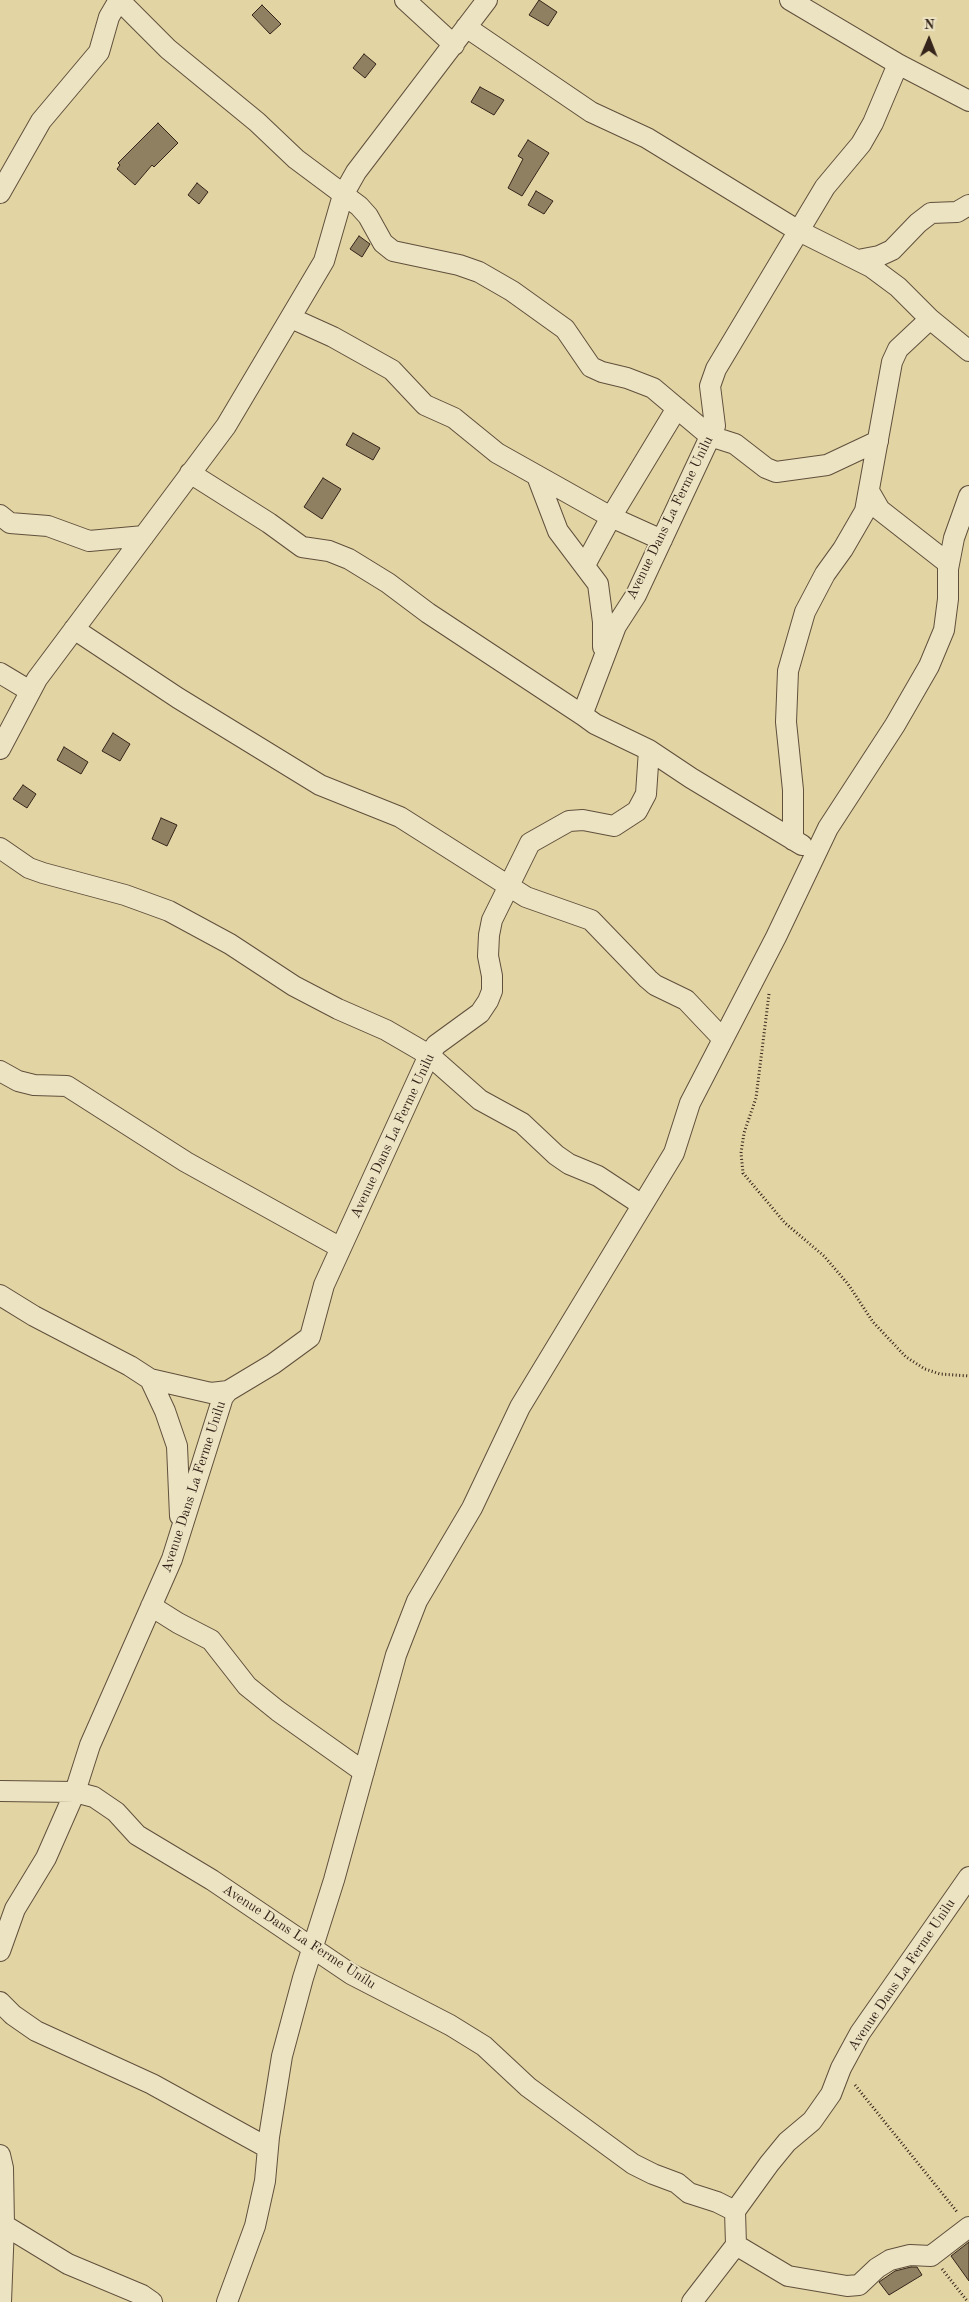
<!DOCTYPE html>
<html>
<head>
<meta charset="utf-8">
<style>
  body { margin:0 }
  #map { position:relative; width:969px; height:2302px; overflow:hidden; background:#e2d4a3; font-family:"Old Standard TT",serif }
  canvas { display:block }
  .north { position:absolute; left:904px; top:15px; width:50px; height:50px; -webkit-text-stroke:4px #ece3c3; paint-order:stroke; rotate:1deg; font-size:14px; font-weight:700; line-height:20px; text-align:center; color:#35241a }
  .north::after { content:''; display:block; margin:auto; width:18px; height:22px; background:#35241a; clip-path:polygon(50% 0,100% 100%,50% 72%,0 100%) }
</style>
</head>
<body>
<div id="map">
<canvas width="969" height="2302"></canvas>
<div class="north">N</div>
</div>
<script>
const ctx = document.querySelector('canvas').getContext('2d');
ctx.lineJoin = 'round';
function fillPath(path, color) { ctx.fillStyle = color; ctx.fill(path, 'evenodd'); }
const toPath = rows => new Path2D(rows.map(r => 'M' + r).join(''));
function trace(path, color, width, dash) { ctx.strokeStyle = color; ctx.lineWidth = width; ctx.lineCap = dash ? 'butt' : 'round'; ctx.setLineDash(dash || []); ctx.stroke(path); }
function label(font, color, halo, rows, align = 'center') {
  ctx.font = font + ' "Old Standard TT",serif'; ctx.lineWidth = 4; ctx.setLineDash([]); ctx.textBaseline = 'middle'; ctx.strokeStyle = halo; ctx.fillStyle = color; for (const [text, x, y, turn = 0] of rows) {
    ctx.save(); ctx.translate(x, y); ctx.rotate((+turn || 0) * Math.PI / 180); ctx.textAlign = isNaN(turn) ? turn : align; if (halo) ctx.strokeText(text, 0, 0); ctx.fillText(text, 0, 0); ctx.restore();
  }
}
const building = toPath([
  [539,0,557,12,548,26,529,15,539,0],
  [262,5,281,24,270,34,252,15,262,5],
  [364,54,376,64,365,78,353,68,364,54],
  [480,87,504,100,494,115,471,102,480,87],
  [158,123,178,143,154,167,152,165,135,185,117,169,120,165,118,163,158,123],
  [528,140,549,153,522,196,508,188,523,159,518,156,528,140],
  [197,183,208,192,199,204,188,195,197,183],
  [536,191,553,201,544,214,528,205,536,191],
  [359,236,370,244,362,257,350,249,359,236],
  [353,433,380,448,373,460,346,445,353,433],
  [323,478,341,489,322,519,304,507,323,478],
  [113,733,130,744,120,761,102,751,113,733],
  [64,747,88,762,81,774,57,760,64,747],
  [23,785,36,794,27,808,13,799,23,785],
  [161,818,177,825,167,846,152,839,161,818],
  [969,2242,969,2281,951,2256,969,2242],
  [911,2267,917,2267,922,2275,889,2295,879,2282,895,2271,911,2267]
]);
fillPath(building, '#8f8061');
trace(building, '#35241a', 1);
const minor = toPath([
  [119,0,168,49,257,122,296,159,359,206,368,216,383,243,393,251,459,265,479,272,512,291,565,329,591,367,602,372,627,378,653,388,710,436,735,444,766,468,776,472,827,465,878,441],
  [405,0,454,45],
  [790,0,898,64],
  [466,27,591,112,647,138,797,230,871,267,898,287,930,319,969,351],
  [0,193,41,121,99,52,109,17,119,0],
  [858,260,879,256,892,250,918,223,931,213,957,212,969,205],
  [291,318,333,337,392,370,425,405,454,418,497,453,611,517,662,540],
  [190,473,269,523,302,547,329,551,349,559,388,583,428,613,584,716],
  [537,476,558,531,598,584,603,622,603,647],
  [869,491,880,510,949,564],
  [0,515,10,523,48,526,89,541,144,536],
  [585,565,611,517,677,408],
  [74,629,178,698,320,785,400,817,526,897,591,920,648,979,655,985,686,1000,722,1038],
  [0,673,30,691],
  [0,749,37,679,226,426,324,261,343,195,356,172,487,0],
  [649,750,691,778,802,845],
  [793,840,793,790,786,722,788,671,805,612,825,574,843,549,865,511,892,362,898,349,930,319],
  [0,848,29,868,43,873,125,895,169,911,230,944,294,986,338,1009,386,1030,429,1055,480,1100,522,1123,556,1155,569,1164,598,1176,642,1205],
  [0,1071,18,1081,34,1085,67,1086,186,1162,341,1248],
  [0,1295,34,1316,130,1366,150,1379,165,1411,177,1446,180,1516],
  [150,1379,211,1393,228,1391],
  [151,1606,178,1623,211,1640,247,1686,278,1711,364,1772],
  [0,1791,75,1792,94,1797,116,1812,137,1835,212,1880,351,1974,450,2025,484,2046,528,2087,633,2164,653,2174,677,2183,689,2193,717,2202,735,2211,769,2164,787,2142,812,2121,831,2094,841,2068,860,2033,969,1877],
  [0,1951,15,1909,46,1858,75,1792,90,1745,172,1559,223,1397,228,1391,273,1364,310,1337,324,1285,429,1055,436,1045,480,1013,488,1001,492,991,492,976,488,956,489,935,492,920,530,843,569,821,583,820,614,826,637,811,646,794,649,750,595,724,584,716,584,710,616,626,636,595,715,426,710,386,716,369,825,187,861,144,873,123,898,64,969,101],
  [0,2002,13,2015,36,2031,152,2084,268,2148],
  [0,2155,3,2168,4,2225,1,2302],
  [4,2225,68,2264,142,2295,152,2302],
  [736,2245,788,2276,847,2286,859,2285,877,2268,890,2260,910,2255,931,2256,969,2227],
  [227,2302,255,2226,265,2181,269,2137,282,2056,303,1978,334,1880,396,1655,417,1601,472,1508,520,1407,674,1153,690,1103,776,937,828,828,895,725,929,666,944,630,948,599,948,569,954,538,969,496],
  [692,2302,736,2245,735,2211]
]);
trace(minor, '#60503c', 22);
trace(toPath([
  [769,994,756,1098,744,1133,741,1153,743,1173,785,1223,824,1256,848,1284,873,1322,906,1357,925,1369,940,1374,969,1376],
  [855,2085,958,2213],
  [942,2269,968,2302]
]), '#35241a', 3, [1, 2.5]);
trace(minor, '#ece3c3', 20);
label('14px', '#35241a', '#ece3c3', [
  ["Avenue Dans La Ferme Unilu",670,518,-64],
  ["Avenue Dans La Ferme Unilu",393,1136,-65],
  ["Avenue Dans La Ferme Unilu",194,1487,-72],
  ["Avenue Dans La Ferme Unilu",299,1937,33],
  ["Avenue Dans La Ferme Unilu",902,1975,-56]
]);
</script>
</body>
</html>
